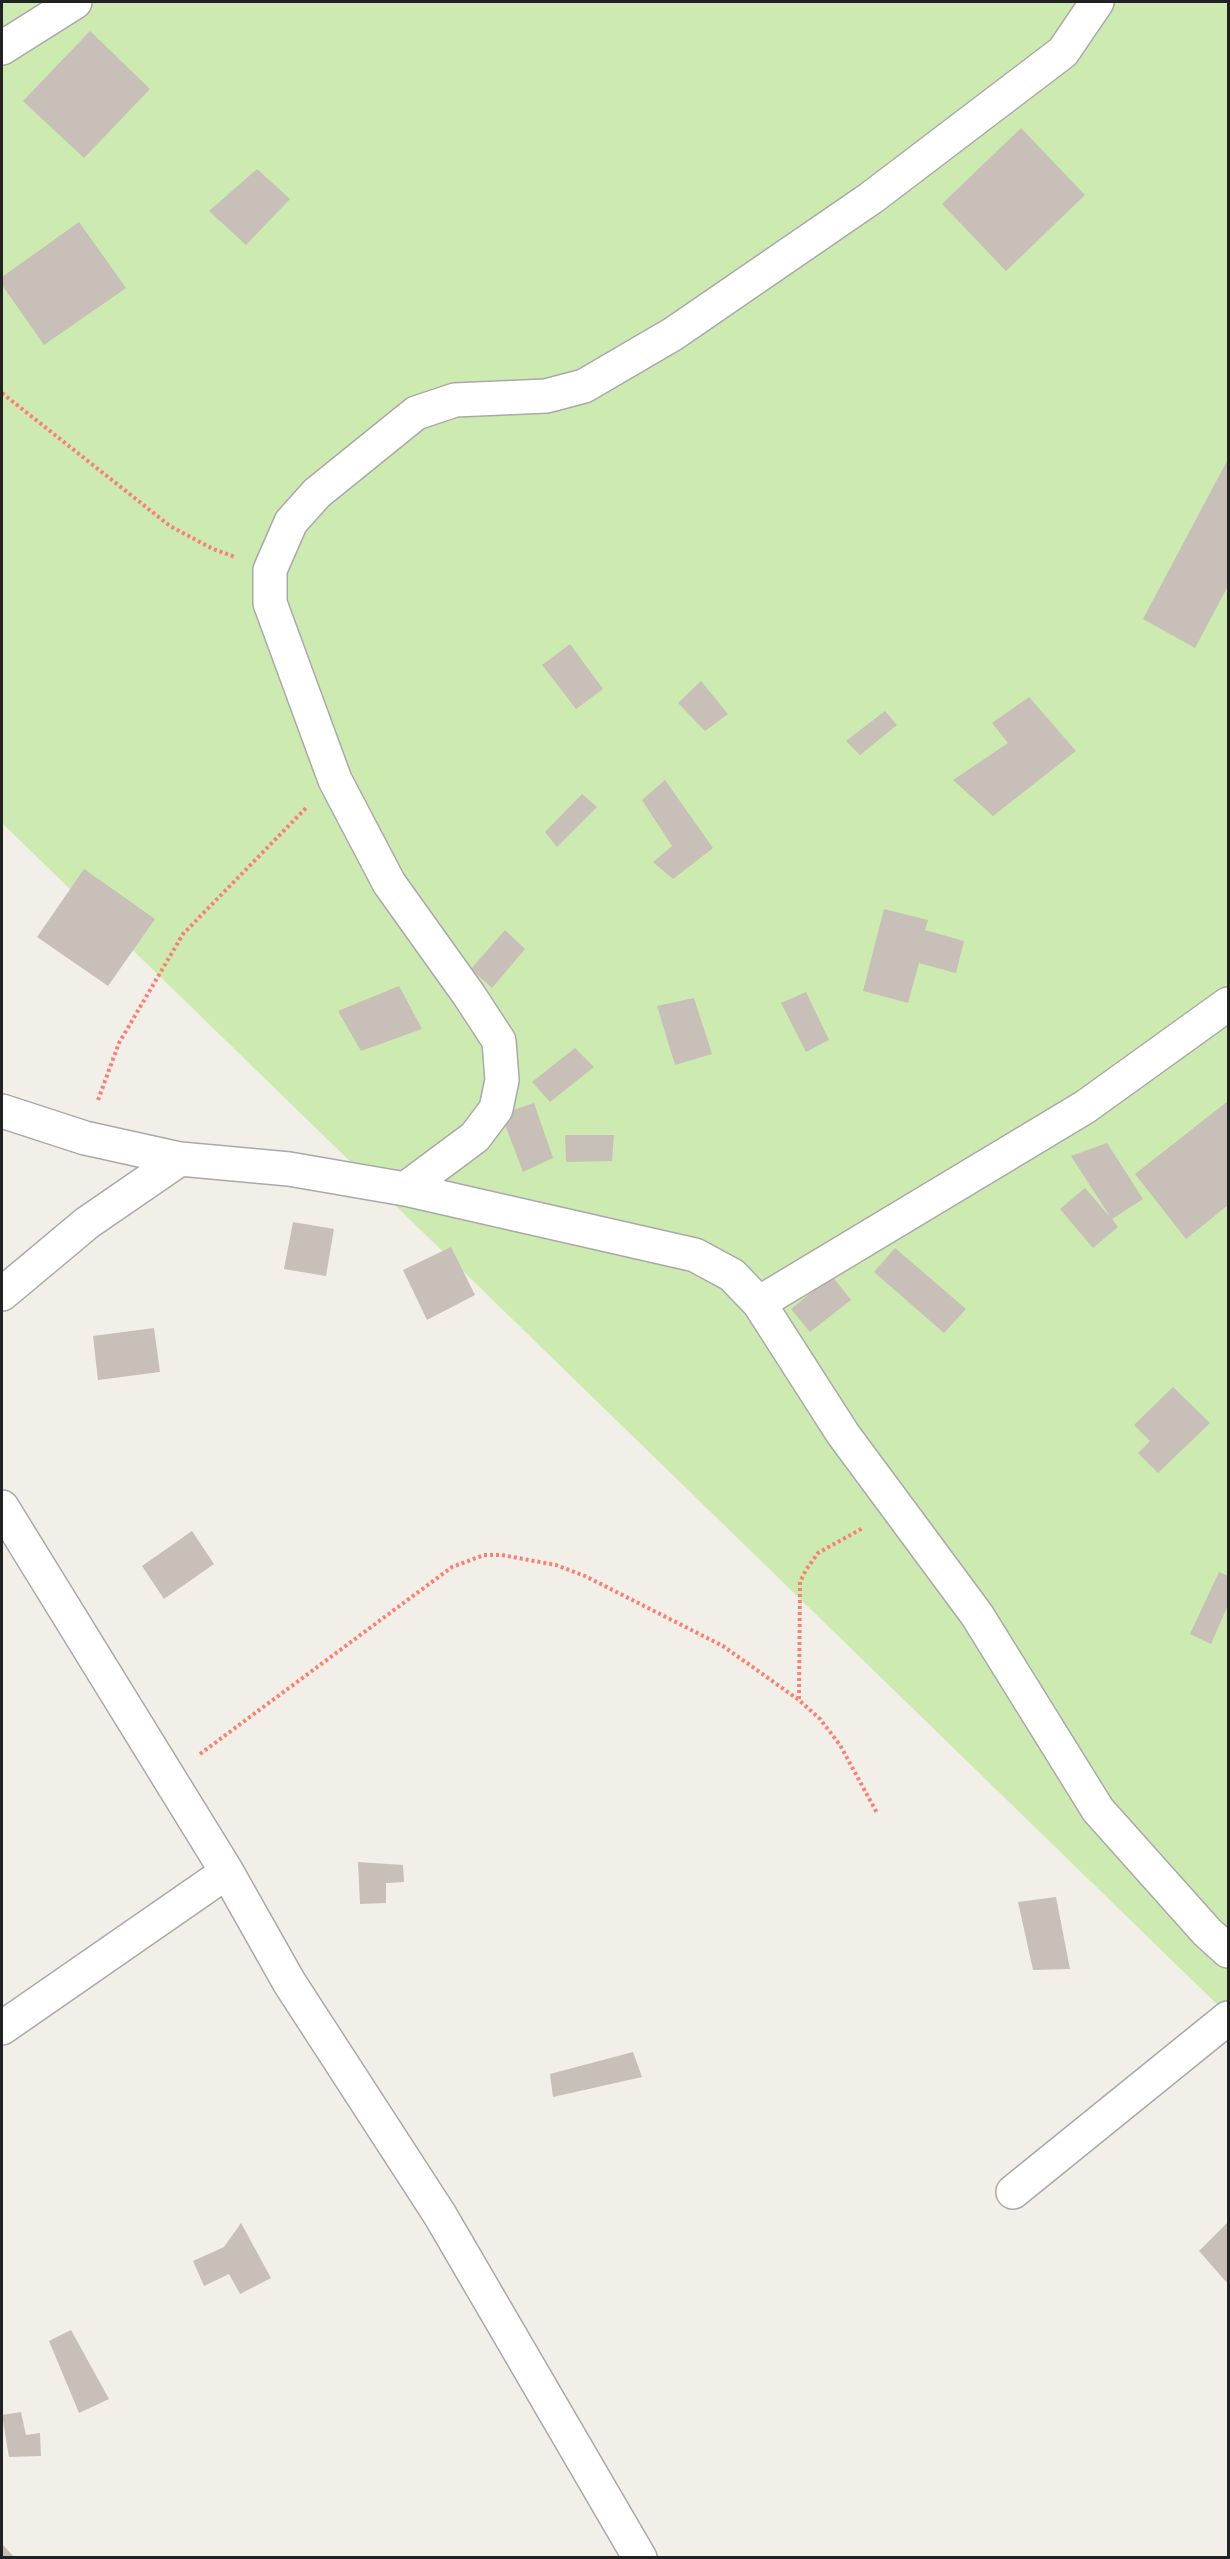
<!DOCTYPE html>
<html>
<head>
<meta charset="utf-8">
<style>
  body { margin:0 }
  #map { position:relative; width:1230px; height:2559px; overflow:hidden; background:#f2efe9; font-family:Overpass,sans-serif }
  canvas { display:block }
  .frame { position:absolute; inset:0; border:3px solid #222; pointer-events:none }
</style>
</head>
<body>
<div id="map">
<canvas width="1230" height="2559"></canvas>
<div class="frame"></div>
</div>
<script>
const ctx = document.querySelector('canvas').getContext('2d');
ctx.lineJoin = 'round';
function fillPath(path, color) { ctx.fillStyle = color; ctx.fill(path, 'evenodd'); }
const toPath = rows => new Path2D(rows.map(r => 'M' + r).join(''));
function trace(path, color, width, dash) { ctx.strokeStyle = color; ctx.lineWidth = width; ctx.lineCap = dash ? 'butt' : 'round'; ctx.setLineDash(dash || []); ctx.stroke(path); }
fillPath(toPath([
  [2,2,1228,2,1228,2015,2,823]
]), '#cdebb0');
fillPath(toPath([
  [90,31,150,89,84,158,23,101],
  [1021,128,1085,195,1006,271,942,204],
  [257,169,290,199,246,245,209,211],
  [79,222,126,288,44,345,2,285,2,277],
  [1228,459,1228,586,1195,648,1143,619],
  [570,644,603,689,576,709,542,665],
  [701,681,728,714,705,731,678,703],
  [1029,697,1076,751,993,816,953,780,1008,743,992,723],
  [885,711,897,725,860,755,846,741],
  [665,780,713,848,673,879,653,862,672,846,642,800],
  [582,794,597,807,557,847,545,832],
  [84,869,155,919,108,986,37,937],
  [884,909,928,920,925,930,964,941,956,973,919,963,908,1003,863,991],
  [505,930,525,949,492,988,471,969],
  [399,986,422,1029,361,1051,338,1011],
  [806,992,829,1040,806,1052,781,1003],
  [694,998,712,1054,675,1065,657,1006],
  [575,1048,594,1067,550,1102,532,1082],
  [1228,1101,1228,1205,1186,1239,1135,1174],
  [534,1103,553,1158,523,1172,501,1114],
  [565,1135,614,1135,612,1161,566,1162],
  [1107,1143,1143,1199,1112,1219,1118,1227,1093,1248,1060,1209,1085,1188,1111,1218,1071,1156],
  [293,1222,334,1229,326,1276,284,1269],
  [451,1247,475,1295,427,1320,403,1270],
  [895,1248,966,1309,944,1333,874,1272],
  [832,1276,851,1300,810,1332,791,1309],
  [154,1328,160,1372,98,1380,93,1336],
  [1173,1387,1210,1423,1158,1473,1138,1453,1150,1441,1134,1425],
  [192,1531,214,1564,164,1599,142,1566],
  [1219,1572,1228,1576,1228,1605,1211,1644,1190,1634],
  [358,1862,403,1865,404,1882,386,1883,386,1903,360,1904],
  [1056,1897,1070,1969,1033,1970,1018,1902],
  [633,2052,642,2077,553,2097,550,2074],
  [1228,2222,1228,2284,1199,2251],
  [241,2223,271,2278,240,2294,229,2274,204,2286,193,2261,224,2247],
  [71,2330,109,2399,79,2413,49,2341],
  [21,2412,26,2435,40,2433,41,2456,9,2457,2,2415],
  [3,2545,15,2558,2,2558]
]), '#c7bfb8');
const minor = toPath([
  [2,48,75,2],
  [2,1111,85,1138,180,1159,289,1169,405,1189,695,1255,732,1275,759,1303,843,1434,977,1615,1098,1810,1207,1932,1228,1951],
  [405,1189,475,1137,496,1109,502,1080,499,1041,469,995,389,883,335,780,270,603,270,570,291,522,317,493,416,413,455,400,546,396,584,386,673,334,871,198,1063,52,1097,2],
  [2,1294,87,1223,180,1159],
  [759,1303,1085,1107,1228,1004],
  [2,1507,227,1872,289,1982,440,2215,640,2558],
  [2,2028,227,1872],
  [1013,2192,1228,2018]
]);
trace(minor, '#a9a9a9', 36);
trace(toPath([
  [2,393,170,526,213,549,235,557],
  [98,1100,119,1043,183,934,307,807],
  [799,1699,800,1582,806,1570,818,1553,863,1528],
  [200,1754,452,1567,484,1555,502,1555,556,1565,585,1576,723,1646,799,1700,820,1719,840,1745,877,1813]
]), '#fa8072', 4, [3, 3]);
trace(minor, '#fff', 33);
</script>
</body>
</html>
